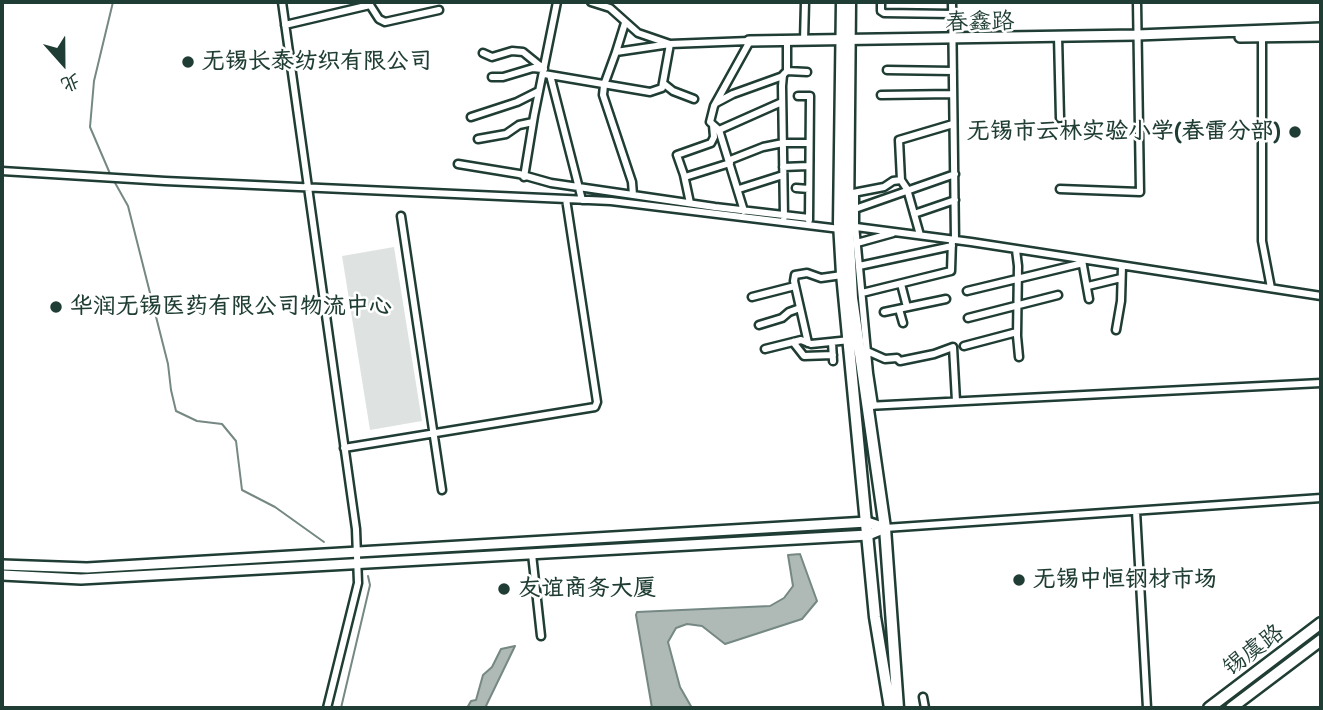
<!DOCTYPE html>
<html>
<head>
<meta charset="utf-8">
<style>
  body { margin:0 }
  #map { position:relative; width:1323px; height:710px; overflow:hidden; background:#fff; font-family:Itim,"LXGW WenKai TC",sans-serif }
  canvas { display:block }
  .frame { position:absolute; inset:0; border:4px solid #1f3d34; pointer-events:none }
  .north { position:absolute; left:28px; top:28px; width:70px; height:70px; -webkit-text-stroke:5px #fff; paint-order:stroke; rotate:159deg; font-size:19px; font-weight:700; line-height:28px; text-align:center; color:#1f3d34 }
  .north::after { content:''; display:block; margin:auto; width:24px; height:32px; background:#1f3d34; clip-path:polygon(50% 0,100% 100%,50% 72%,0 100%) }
</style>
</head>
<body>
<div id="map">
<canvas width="1323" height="710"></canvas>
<div class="frame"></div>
<div class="north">北</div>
</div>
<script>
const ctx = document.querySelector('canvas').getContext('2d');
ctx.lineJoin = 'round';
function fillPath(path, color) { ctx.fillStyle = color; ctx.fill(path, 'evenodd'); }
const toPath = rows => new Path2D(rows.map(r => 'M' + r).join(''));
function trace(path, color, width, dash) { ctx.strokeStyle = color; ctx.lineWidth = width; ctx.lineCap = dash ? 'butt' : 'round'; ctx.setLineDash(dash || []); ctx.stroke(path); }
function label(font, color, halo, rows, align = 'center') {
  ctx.font = font + ' Itim,"LXGW WenKai TC",sans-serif'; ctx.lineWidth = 5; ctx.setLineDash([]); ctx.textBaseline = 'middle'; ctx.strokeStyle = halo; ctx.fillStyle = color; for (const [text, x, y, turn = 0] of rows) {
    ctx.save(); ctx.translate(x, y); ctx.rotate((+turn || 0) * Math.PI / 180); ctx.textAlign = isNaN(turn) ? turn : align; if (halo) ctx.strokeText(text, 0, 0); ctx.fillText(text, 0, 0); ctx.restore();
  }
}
fillPath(toPath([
  [394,247,422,421,370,430,342,256]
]), '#dee3e2');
const water = toPath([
  [800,554,817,601,802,619,725,644,702,626,687,624,676,628,668,642,680,687,692,708,652,708,636,615,637,612,770,606,784,598,793,586,788,555,800,554],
  [515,646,485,708,467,708,471,701,476,700,483,675,492,667,501,649,515,646]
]);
fillPath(water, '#afbab7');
trace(water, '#758883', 2);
trace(toPath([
  [111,176,90,127,94,81,113,2],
  [114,181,128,206,168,364,171,390,176,411,197,421,222,424,236,441,242,490,275,507,324,542],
  [341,708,370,585,368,576]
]), '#758883', 2);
const street = toPath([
  [282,2,356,529,358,583,327,708],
  [881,2,881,11,884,13,952,14],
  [952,2,955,240],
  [285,25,370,5,379,19,385,22,439,10],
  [1058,36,1060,118],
  [1262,37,1262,241,1271,288],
  [804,41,805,2],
  [616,52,625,23],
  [483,53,492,57,512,51,523,52,544,69],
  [887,70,953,71],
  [787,71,807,72],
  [544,74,650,92,662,88,670,44,638,33,610,8,591,2],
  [550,75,582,200],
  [492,77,503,77,533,68,542,69],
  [663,83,673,91,694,99],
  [881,95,953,94],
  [798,96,810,96,809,220],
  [716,103,733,94,783,76],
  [471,117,517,102,539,91],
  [719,130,782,102],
  [478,139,506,134,519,125,533,122],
  [730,160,763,147,783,143,808,143],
  [458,164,519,174,551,183,715,207,809,218],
  [783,167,808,166],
  [2,171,165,181,611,201,840,229],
  [524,177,534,116,557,2],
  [685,177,730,163],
  [901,180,899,140,953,124],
  [796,188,809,189],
  [739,189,783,175],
  [1060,189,1140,192,1137,2],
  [853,193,884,187,893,181,901,180,907,189,920,235],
  [855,193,855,225,869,373,874,406],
  [633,195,632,182,603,95,604,85,616,52,670,44,749,41],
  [690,203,684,175,677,155,711,143,714,137,713,125],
  [855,209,955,174],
  [744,211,719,130,710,122,714,106,750,41],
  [914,214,955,200],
  [401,216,442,490],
  [784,217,782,86,783,75,787,71,787,41],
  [856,227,971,242,1321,296],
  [857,243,893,233],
  [1016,250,1018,266,1017,336,1019,357],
  [859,266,952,246],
  [901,284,907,307],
  [1088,286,1121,278],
  [967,291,1079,264,1082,260,1089,299],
  [862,293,951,271,952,240],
  [752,297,795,286],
  [899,309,903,323],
  [884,312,946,299],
  [968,318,1058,295],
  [759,325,782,318,789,312,800,308],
  [1116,330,1121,301,1122,266],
  [793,342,804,356,833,355],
  [832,342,833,361],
  [808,343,794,281,795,275,807,273,821,278,842,275],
  [964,346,1017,332],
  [765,349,801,340,811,344,850,340],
  [867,351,885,359,897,358,900,361,934,354,953,347,956,401],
  [867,406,1321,383],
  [344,448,595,407,597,402,566,199],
  [1136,511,1147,708],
  [885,528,1321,498],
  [532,554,541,636],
  [923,697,925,708]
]);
const secondary = toPath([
  [1240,37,1321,36],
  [749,41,1137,35,1321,28],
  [2,565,87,568,867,522,885,528],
  [2,575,81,579,868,535,885,528]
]);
const primary = toPath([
  [842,2,839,223,842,274,875,617,890,708],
  [850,2,848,224,852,298,885,528,898,708],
  [1209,708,1321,623],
  [1231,708,1321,640]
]);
trace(street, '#1f3d34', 11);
trace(secondary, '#1f3d34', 14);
trace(primary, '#1f3d34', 15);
trace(street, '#fff', 6);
trace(secondary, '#fff', 9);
trace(primary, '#fff', 10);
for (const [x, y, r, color] of [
  [188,62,7,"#1f3d34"],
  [1295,132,7,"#1f3d34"],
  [56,307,7,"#1f3d34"],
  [1019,580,7,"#1f3d34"],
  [504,589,7,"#1f3d34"]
]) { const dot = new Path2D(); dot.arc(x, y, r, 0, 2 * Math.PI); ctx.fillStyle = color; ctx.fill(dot); trace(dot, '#fff', 2.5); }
label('23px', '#1f3d34', '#fff', [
  ["春鑫路",980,23,-1],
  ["锡虞路",1254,651,-37]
]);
label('bold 23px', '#1f3d34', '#fff', [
  ["无锡长泰纺织有限公司",202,62],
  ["无锡市云林实验小学(春雷分部)",1281,132,"right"],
  ["华润无锡医药有限公司物流中心",70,307],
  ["无锡中恒钢材市场",1033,580],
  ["友谊商务大厦",518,589]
], 'left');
</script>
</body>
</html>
